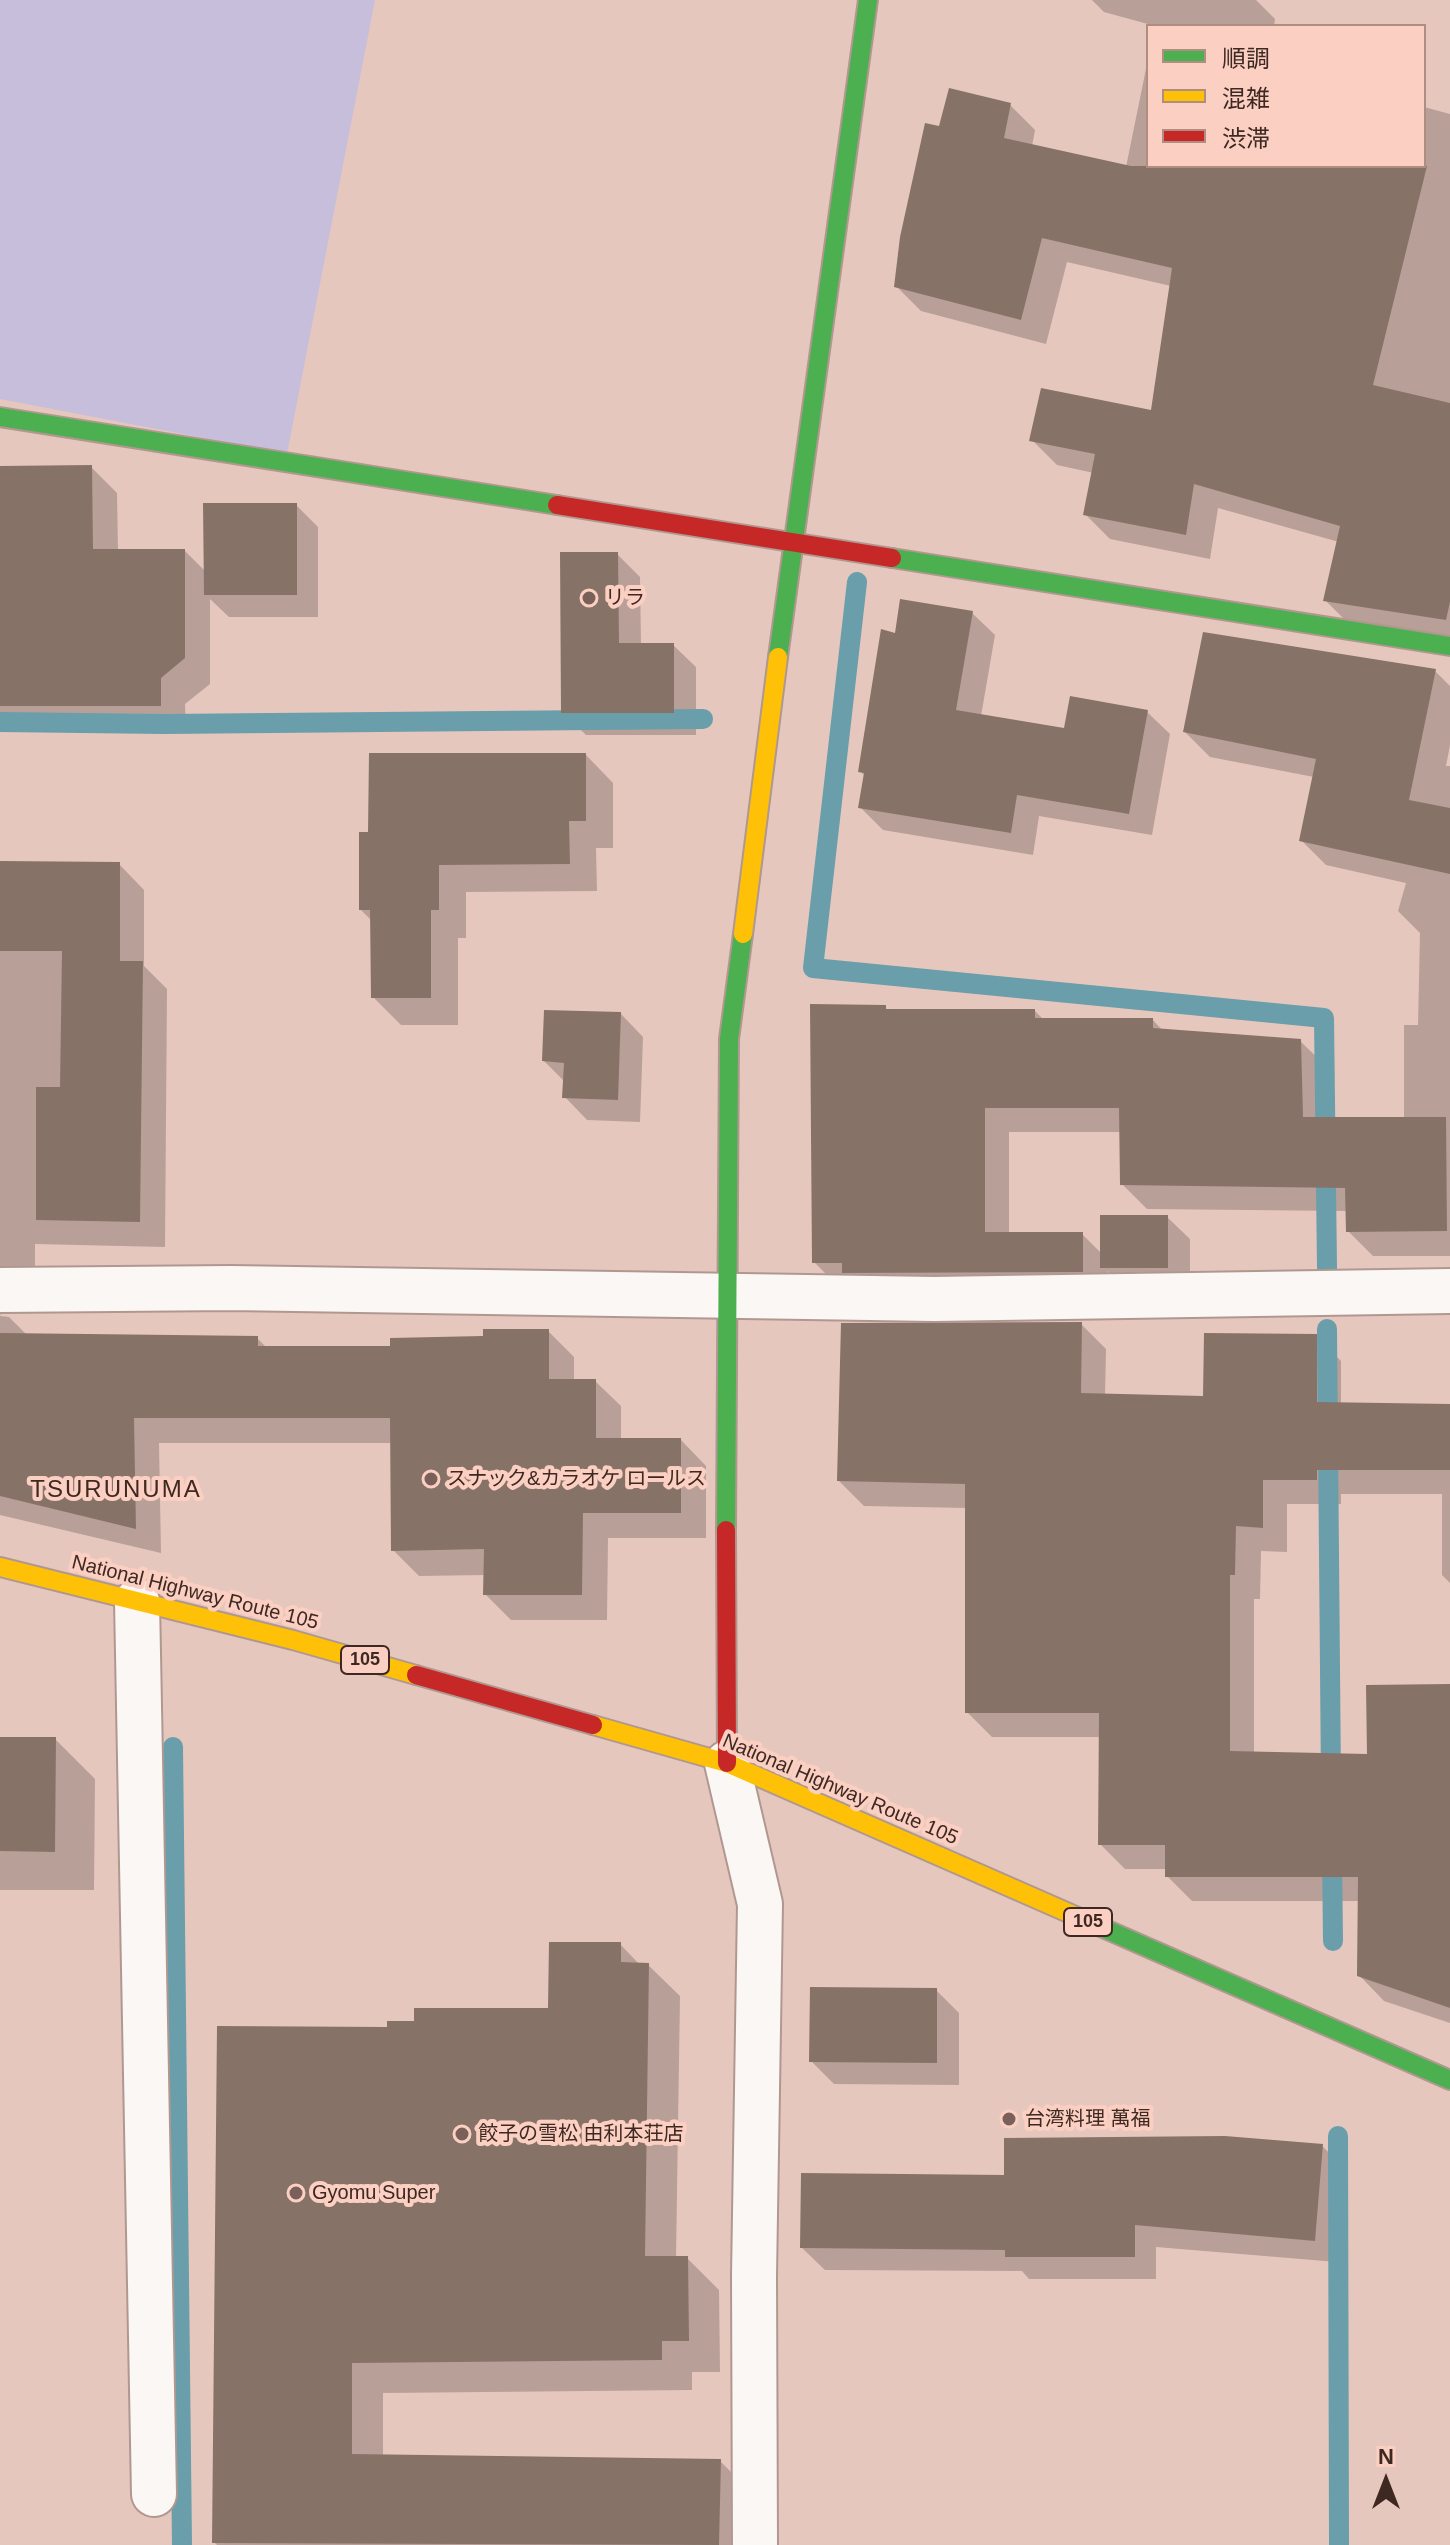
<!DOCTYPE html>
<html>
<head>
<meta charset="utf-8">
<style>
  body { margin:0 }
  #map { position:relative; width:1450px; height:2545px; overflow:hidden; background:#e6c7be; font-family:Arial,"Noto Sans JP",sans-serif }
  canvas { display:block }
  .legend { position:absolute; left:1146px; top:24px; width:280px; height:144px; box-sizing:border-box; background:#fbcfc1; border:2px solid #af8d81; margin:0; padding:10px 14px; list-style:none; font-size:24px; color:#3e2922 }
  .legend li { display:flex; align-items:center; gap:16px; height:40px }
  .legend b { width:40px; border:2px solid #af8d81 }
  .north { position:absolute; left:1346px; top:2441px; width:80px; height:80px; -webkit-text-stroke:6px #fbcfc1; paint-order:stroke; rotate:0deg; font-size:22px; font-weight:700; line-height:32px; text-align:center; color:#3e2922 }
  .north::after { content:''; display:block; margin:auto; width:28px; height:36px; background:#3e2922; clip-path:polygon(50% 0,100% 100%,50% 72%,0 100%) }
</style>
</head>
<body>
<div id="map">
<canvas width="1450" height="2545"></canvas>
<ul class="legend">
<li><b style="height:10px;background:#4caf50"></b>順調</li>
<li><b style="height:10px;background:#ffc107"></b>混雑</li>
<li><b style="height:10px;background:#c62828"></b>渋滞</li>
</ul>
<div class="north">N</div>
</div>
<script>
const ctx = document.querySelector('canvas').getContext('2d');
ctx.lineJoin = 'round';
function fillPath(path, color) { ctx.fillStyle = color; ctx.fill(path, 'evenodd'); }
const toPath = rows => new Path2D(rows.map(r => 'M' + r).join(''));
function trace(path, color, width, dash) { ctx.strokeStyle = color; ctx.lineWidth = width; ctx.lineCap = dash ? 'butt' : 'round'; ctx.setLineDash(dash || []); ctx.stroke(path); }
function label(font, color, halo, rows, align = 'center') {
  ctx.font = font + ' Arial,"Noto Sans JP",sans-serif'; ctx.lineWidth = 8; ctx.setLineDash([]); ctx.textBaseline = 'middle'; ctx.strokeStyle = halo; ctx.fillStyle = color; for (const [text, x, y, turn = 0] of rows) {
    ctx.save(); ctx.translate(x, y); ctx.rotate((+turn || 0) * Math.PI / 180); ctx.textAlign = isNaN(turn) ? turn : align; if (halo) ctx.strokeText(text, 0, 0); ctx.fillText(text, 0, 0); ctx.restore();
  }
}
fillPath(toPath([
  [0,0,375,0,287,454,0,399]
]), '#c7bedc');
fillPath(toPath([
  [1092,0,1256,0,1275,19,1274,26,1155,26,1104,12],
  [1148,59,1148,166,1424,166,1424,107,1450,114,1450,642,1350,625,1325,600,1339,542,1218,508,1210,559,1110,539,1085,514,1094,473,1057,465,1032,440,1152,413,1171,286,1067,262,1046,344,921,311,896,286,941,128,1010,105,1035,130,1032,146,1126,167],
  [91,467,117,493,118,551,185,551,206,572,296,505,318,527,318,617,229,617,210,599,210,684,185,704,186,730,0,730,0,468],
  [617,554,640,577,641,645,673,645,696,667,696,735,586,735,563,712],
  [972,613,995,635,981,716,1065,730,1147,712,1170,734,1152,835,1039,816,1033,855,883,830,860,807,865,776,860,771,897,635],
  [1435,671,1450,686,1450,745,1446,766,1450,766,1450,1256,1373,1256,1348,1231,1347,1211,1147,1209,1122,1184,1122,1132,1009,1132,1009,1234,1082,1234,1102,1254,1167,1217,1190,1239,1190,1289,1125,1289,1107,1271,1107,1296,839,1287,814,1262,885,1007,888,1011,1035,1011,1044,1020,1153,1020,1163,1031,1300,1041,1326,1066,1327,1119,1404,1119,1404,1025,1418,1025,1420,933,1398,911,1406,883,1326,865,1301,840,1314,777,1210,757,1185,732],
  [586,755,613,783,613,848,596,848,597,891,466,892,466,938,458,938,458,1025,401,1025,373,997,372,921,361,910,370,834],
  [0,864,119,864,144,890,144,966,167,989,165,1247,35,1244,35,1290,4,1303,0,1316,9,1317,28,1336,257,1338,267,1348,392,1348,548,1331,574,1357,574,1381,595,1381,621,1406,621,1440,681,1440,706,1466,706,1538,608,1538,607,1620,511,1620,485,1594,485,1575,419,1576,393,1550,393,1443,159,1443,161,1553,0,1515],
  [621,1014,643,1037,640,1122,587,1120,565,1097,565,1082,544,1061],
  [1081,1324,1106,1349,1105,1396,1205,1398,1316,1336,1341,1361,1341,1404,1450,1406,1450,1583,1442,1575,1442,1494,1341,1494,1341,1504,1287,1504,1287,1552,1261,1551,1260,1599,1254,1599,1254,1754,1369,1756,1450,1686,1450,2023,1384,2001,1359,1975,1360,1901,1192,1901,1167,1876,1167,1869,1125,1869,1100,1844,1101,1737,992,1737,967,1712,967,1508,864,1506,839,1481],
  [0,1739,55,1739,95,1779,94,1890,0,1890],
  [620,1944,640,1965,648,1965,680,1996,676,2258,687,2258,719,2290,720,2372,692,2372,692,2390,383,2393,383,2456,720,2461,751,2492,750,2545,217,2545,214,2542,389,2029,550,2010],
  [936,1990,959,2013,959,2085,834,2084,811,2061],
  [1322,2146,1345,2168,1337,2262,1156,2247,1156,2279,1029,2279,1022,2271,825,2270,802,2248,1006,2177]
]), '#0003');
trace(toPath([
  [857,582,813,968,1324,1018,1327,1268],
  [0,722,164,724,703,719],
  [1327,1329,1331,1781],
  [173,1747,182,2545],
  [1332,1853,1333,1941],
  [1338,2136,1339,2545]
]), '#699eaa', 20);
fillPath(toPath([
  [949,88,1011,103,1004,138,1131,166,1427,166,1373,385,1450,403,1450,602,1446,620,1323,601,1340,526,1194,484,1186,535,1083,515,1095,454,1029,441,1041,388,1151,410,1172,268,1042,238,1021,320,894,287,900,237,925,123,939,126],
  [92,465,93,549,185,549,185,658,161,678,161,706,0,706,0,466],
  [203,503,297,503,297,595,204,595],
  [560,552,618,552,619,643,674,643,674,713,561,713],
  [900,599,973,611,956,710,1064,728,1070,696,1148,710,1129,814,1017,795,1011,833,858,808,864,773,858,772,881,629,895,633],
  [1203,632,1436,669,1409,800,1450,808,1450,874,1299,841,1316,759,1183,732],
  [369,753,586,753,586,821,569,821,570,864,439,865,439,910,431,910,431,998,371,998,370,910,359,910,359,832,368,832],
  [0,861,120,862,120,961,143,961,140,1222,36,1220,36,1087,60,1087,62,951,0,951],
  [810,1004,886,1005,886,1009,1035,1009,1035,1018,1153,1018,1153,1028,1301,1039,1303,1117,1446,1117,1447,1231,1346,1232,1345,1188,1120,1185,1119,1108,985,1108,985,1232,1083,1232,1083,1272,842,1273,842,1263,812,1263],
  [544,1010,621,1012,618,1100,562,1098,564,1063,542,1061],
  [1100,1215,1168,1215,1168,1268,1100,1268],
  [1082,1322,1081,1393,1203,1396,1204,1333,1317,1334,1317,1402,1450,1404,1450,1470,1317,1470,1317,1480,1263,1480,1263,1528,1236,1526,1235,1575,1230,1575,1230,1751,1367,1754,1366,1685,1450,1684,1450,2008,1357,1976,1358,1877,1165,1877,1165,1845,1098,1845,1099,1713,965,1713,965,1484,837,1481,841,1323],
  [483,1329,549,1329,549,1379,596,1379,596,1438,681,1438,681,1513,583,1513,582,1595,483,1595,484,1549,391,1551,390,1418,134,1418,136,1529,0,1496,0,1333,258,1336,258,1346,390,1346,390,1338,483,1336],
  [0,1737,56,1737,55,1852,0,1851],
  [549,1942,621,1942,621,1962,649,1963,645,2256,688,2256,689,2341,662,2341,662,2360,352,2363,352,2454,721,2459,719,2545,212,2543,217,2026,387,2027,387,2021,414,2021,414,2008,548,2008],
  [810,1987,937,1988,937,2063,809,2062],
  [1225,2136,1323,2144,1315,2241,1135,2225,1135,2257,1005,2257,1005,2250,800,2248,801,2173,1004,2175,1004,2138]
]), '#877268');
const street = toPath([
  [0,1290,231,1288,934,1299,1450,1291],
  [137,1601,154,2494],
  [727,1763,760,1904,754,2276,755,2545]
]);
const fast = toPath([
  [0,417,557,505],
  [892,558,1450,646],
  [778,657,868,0],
  [726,1530,729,1039,743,934],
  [1096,1925,1450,2080]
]);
const slow = toPath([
  [743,934,778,657],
  [0,1567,293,1640,416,1675],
  [593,1725,727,1763,1096,1925]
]);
const jam = toPath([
  [557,505,892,558],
  [726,1530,727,1763],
  [416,1675,593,1725]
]);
trace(street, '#b09891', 48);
trace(fast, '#b09891', 22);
trace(slow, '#b09891', 22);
trace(jam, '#b09891', 22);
trace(street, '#fbf7f5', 44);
trace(fast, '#4caf50', 18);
trace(slow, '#ffc107', 18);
trace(jam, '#c62828', 18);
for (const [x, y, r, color] of [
  [589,598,8,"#796059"],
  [431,1479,8,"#796059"],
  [1009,2119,8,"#796059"],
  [462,2134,8,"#796059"],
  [296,2193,8,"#796059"]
]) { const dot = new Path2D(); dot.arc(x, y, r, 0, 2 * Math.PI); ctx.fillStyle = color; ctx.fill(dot); trace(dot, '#fbcfc1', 3); }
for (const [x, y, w] of [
  [365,1660,48],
  [1088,1922,48]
]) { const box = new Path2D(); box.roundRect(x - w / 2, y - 14, w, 28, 6); ctx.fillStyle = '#fbcfc1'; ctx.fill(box); trace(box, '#3e2922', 2); }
label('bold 18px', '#3e2922', null, [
  ["105",365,1660],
  ["105",1088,1922]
]);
label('20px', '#3e2922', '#fbcfc1', [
  ["リラ",605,598],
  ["スナック&カラオケ ロールス",447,1479],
  ["台湾料理 萬福",1025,2119],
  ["餃子の雪松 由利本荘店",478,2134],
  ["Gyomu Super",312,2193]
], 'left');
label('20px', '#3e2922', '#fbcfc1', [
  ["National Highway Route 105",195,1593,14],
  ["National Highway Route 105",840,1790,23]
]);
ctx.letterSpacing = '2px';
label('24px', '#3e2922', '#fbcfc1', [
  ["TSURUNUMA",116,1490]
]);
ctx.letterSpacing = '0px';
</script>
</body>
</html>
